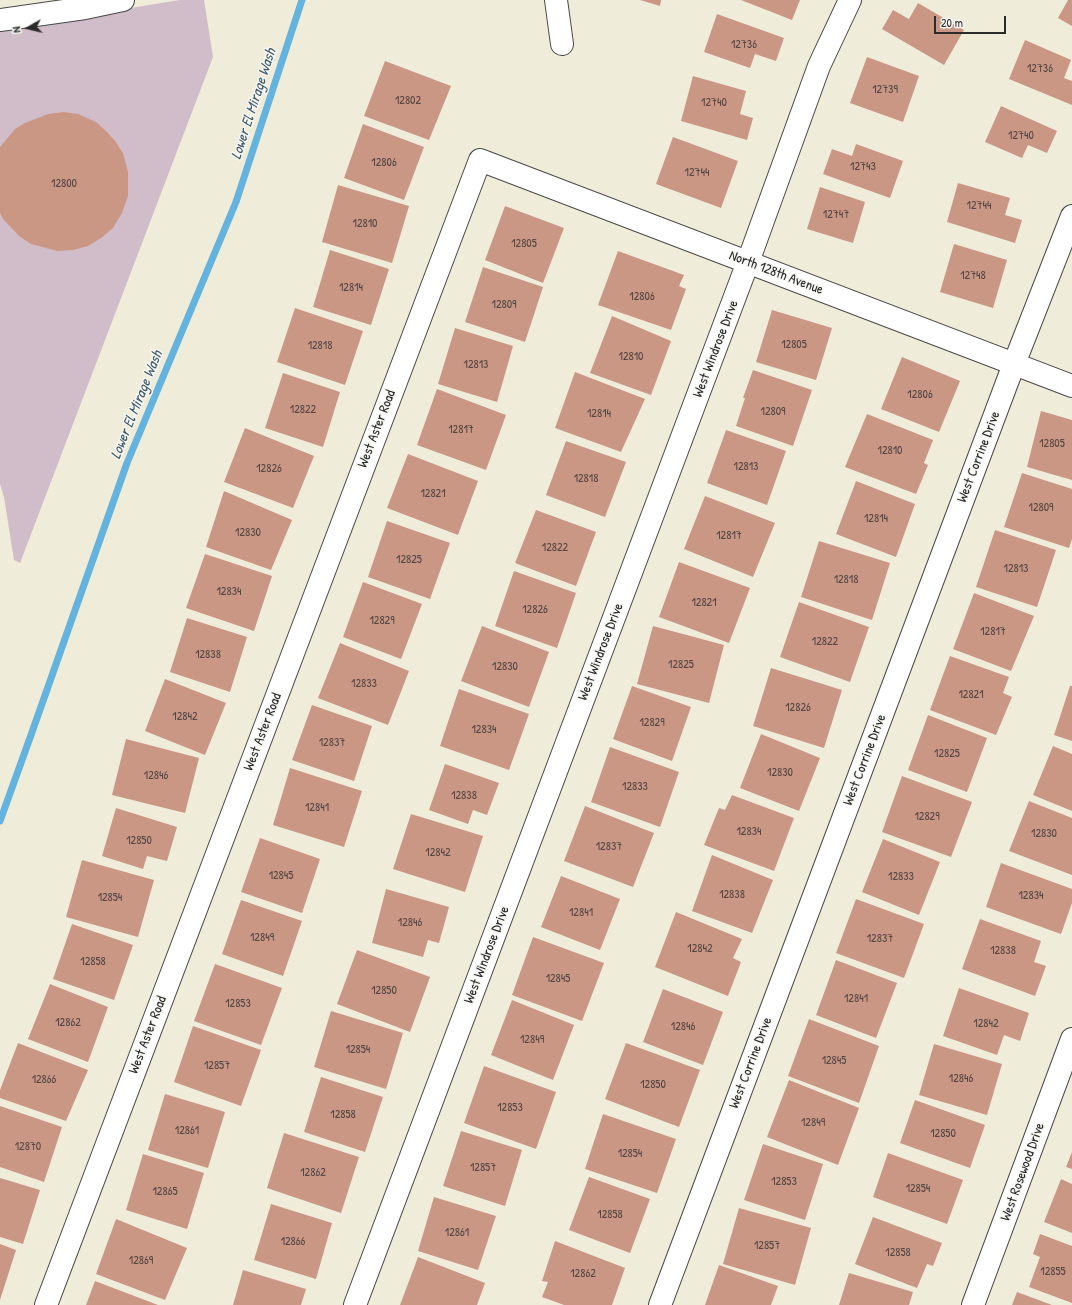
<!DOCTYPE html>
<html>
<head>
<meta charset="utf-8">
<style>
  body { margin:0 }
  #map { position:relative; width:1072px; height:1305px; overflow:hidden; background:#f0ecda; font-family:"Patrick Hand",sans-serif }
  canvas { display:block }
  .north { position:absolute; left:8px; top:8px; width:40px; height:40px; -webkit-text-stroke:3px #f6f6f2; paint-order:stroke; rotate:262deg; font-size:11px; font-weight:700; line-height:16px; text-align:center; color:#2b2b2b }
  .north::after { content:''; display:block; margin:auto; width:14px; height:18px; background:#2b2b2b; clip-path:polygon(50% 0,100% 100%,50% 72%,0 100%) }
  .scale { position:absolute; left:934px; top:16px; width:72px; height:18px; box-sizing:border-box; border:2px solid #2b2b2b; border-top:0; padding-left:5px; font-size:12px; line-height:14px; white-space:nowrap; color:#2b2b2b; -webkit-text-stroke:3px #f6f6f2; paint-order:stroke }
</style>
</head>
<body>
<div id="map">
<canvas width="1072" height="1305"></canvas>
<div class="north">N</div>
<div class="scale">20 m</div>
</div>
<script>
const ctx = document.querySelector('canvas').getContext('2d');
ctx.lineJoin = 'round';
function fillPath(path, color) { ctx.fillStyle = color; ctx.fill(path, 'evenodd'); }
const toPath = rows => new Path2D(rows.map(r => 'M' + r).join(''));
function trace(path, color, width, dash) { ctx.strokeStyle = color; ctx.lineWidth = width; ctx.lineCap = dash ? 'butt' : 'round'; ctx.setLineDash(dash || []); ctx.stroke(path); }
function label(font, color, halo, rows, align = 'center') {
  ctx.font = font + ' "Patrick Hand",sans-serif'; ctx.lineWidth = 3; ctx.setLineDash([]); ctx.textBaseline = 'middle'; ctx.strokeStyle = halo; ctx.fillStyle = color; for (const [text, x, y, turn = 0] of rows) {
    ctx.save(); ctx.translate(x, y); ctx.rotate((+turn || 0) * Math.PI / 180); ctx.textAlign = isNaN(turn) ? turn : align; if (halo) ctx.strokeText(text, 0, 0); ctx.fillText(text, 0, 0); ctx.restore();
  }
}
fillPath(toPath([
  [180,0,204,0,213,57,20,563,14,560,4,497,0,484,0,29]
]), '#d1bdc9');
trace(toPath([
  [0,821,31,735,127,463,236,202,302,0]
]), '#64b3de', 7);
fillPath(toPath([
  [640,0,661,0,660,6],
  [741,0,800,0,792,20],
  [1068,0,1072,0,1072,26,1058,18],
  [918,3,964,30,944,65,882,29,893,10,909,19],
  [717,14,784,38,776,61,755,54,750,68,704,52],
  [1025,40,1071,60,1064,78,1072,81,1072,105,1009,79],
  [867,57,919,76,903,122,850,103],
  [385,61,451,86,429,140,364,116],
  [693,76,746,91,740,114,753,118,747,140,681,121],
  [1001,106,1057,131,1047,153,1028,145,1022,158,985,142],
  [64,112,78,114,96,122,107,132,115,141,123,153,128,172,128,196,122,213,113,228,101,238,88,246,73,250,57,251,31,244,19,236,3,219,0,213,0,147,15,129,25,123,48,114],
  [363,124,424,147,404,200,344,178],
  [673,137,738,161,721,208,656,184],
  [856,144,903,161,890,198,823,174,832,149,852,156],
  [958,183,1010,198,1005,215,1022,220,1015,243,947,222],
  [338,185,409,206,392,263,322,242],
  [820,187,865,202,853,243,807,229],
  [505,206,564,228,543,283,485,260],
  [954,244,1007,260,993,308,940,292],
  [330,250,389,269,371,325,313,307],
  [618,251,684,275,679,286,686,289,671,330,598,305],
  [483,267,543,287,525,342,465,322],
  [295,308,363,331,345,385,277,362],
  [772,310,832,328,816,380,756,362],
  [612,316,671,341,651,395,590,373],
  [455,328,513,346,497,402,438,384],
  [902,357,960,381,939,432,881,409],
  [753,370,812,390,793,446,736,426,745,398,743,398],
  [575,372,645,399,621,452,555,428],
  [283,373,340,392,323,447,265,428],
  [437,389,506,415,486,470,417,445],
  [1041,411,1072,420,1072,480,1027,467],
  [867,414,933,440,924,463,928,465,916,494,845,467],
  [245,428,314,456,293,508,224,482],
  [726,430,786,451,767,505,707,483],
  [566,441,626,462,605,517,546,495],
  [408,454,478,481,458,535,387,508],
  [1022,473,1072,489,1072,539,1069,548,1004,527],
  [856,481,915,504,896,557,836,534],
  [224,491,292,520,271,570,206,547],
  [705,496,775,523,753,577,684,549],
  [536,510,596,532,576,586,515,563],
  [387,521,450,543,430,599,368,577],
  [995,530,1056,550,1037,607,976,587],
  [819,541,890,563,872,620,801,597],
  [205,554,272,576,254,631,186,608],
  [679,562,750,588,729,643,659,617],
  [514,571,576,593,557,648,495,626],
  [363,582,422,604,401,659,343,637],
  [974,593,1034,616,1011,671,953,649],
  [799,602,869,627,850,682,780,657],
  [187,618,247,637,230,692,170,672],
  [482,626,549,652,529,707,461,681],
  [653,626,724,645,709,703,637,684],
  [340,643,409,671,388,725,318,698],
  [950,656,1009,677,1003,693,1012,697,996,735,930,710],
  [771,668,842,690,824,748,753,726],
  [165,679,226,703,205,755,145,731],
  [632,686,691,707,672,761,613,739],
  [1070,686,1072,686,1072,741,1054,735],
  [459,689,529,714,509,770,440,746],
  [312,705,372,726,354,781,292,760],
  [928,715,987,738,967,792,908,770],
  [761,734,820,758,799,811,740,788],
  [126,739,199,758,185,813,112,795],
  [1053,746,1072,754,1072,811,1033,795],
  [610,747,679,772,660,827,591,802],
  [445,764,499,783,487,815,473,810,468,824,429,810],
  [290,768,362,791,344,847,273,825],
  [902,776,972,802,951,857,882,832],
  [732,795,794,818,774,871,704,845,719,808,725,810],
  [1029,801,1072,818,1072,875,1009,851],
  [585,806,654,833,633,887,564,861],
  [116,808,177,827,167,861,147,856,143,869,102,856],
  [411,814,483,836,465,892,393,869],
  [260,838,320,859,302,913,241,892],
  [883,839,940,862,919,915,862,892],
  [712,855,773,880,752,933,692,911],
  [82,860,154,880,138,937,66,917],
  [1001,863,1072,889,1072,903,1061,934,986,907],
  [561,876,620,899,600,950,541,927],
  [386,889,449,907,439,943,428,940,423,957,372,943],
  [856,899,924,924,904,978,836,953],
  [241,900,302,921,283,976,222,954],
  [676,912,742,939,733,958,741,962,728,996,655,967],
  [980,919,1041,941,1034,962,1046,966,1035,996,962,969],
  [72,924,133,945,114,1000,53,979],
  [533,937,604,963,582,1021,512,995],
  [357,950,430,977,410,1032,337,1004],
  [836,960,897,983,876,1038,816,1015],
  [215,964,282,988,261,1045,194,1021],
  [50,984,108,1007,88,1062,28,1039],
  [959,988,1029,1013,1020,1041,1004,1035,997,1055,943,1036],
  [663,989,723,1012,703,1065,643,1042],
  [512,1000,574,1025,553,1080,491,1055],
  [331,1011,403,1033,386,1089,314,1067],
  [809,1019,879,1046,859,1103,788,1076],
  [193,1026,261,1050,241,1106,174,1082],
  [18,1043,88,1070,66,1121,0,1098,0,1090],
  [626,1043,700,1070,679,1127,605,1099],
  [934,1044,1002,1064,987,1115,919,1095],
  [484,1066,556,1092,536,1149,464,1123],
  [321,1077,383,1097,365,1152,304,1132],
  [789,1080,859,1108,838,1165,767,1137],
  [165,1094,225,1112,208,1168,148,1150],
  [915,1100,985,1125,970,1168,900,1143],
  [0,1106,62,1127,44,1182,0,1167],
  [603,1114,676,1139,657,1193,585,1169],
  [461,1131,522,1150,505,1206,443,1186],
  [284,1133,359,1157,341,1213,267,1188],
  [763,1144,823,1164,805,1220,744,1200],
  [1072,1152,1072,1169,1066,1167],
  [888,1153,963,1180,947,1224,873,1197],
  [143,1154,204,1173,187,1229,126,1210],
  [589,1177,650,1199,630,1253,569,1230],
  [0,1178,40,1190,23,1244,0,1237],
  [1061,1179,1072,1184,1072,1233,1044,1222],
  [434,1197,496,1216,478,1270,418,1251],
  [271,1204,332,1223,316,1279,254,1260],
  [739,1208,811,1228,795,1285,723,1264],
  [873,1217,942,1243,933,1266,927,1264,917,1288,855,1264],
  [116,1219,187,1248,165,1300,96,1274],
  [1040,1234,1072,1246,1072,1303,1029,1287,1040,1257,1033,1254],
  [555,1241,625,1268,612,1305,564,1305,542,1297,548,1282,542,1281],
  [0,1244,16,1250,0,1300],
  [418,1257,485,1283,477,1305,400,1305],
  [719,1265,778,1286,771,1305,705,1305],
  [243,1270,306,1289,301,1305,233,1305],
  [849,1273,913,1292,909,1305,839,1305],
  [95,1281,158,1305,86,1305],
  [1017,1292,1052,1305,1012,1305]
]), '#cb9785');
const minor = toPath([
  [556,0,562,44],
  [0,20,85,8,123,0],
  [46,1305,480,160,1072,386],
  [355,1305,748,262,819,66,850,0],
  [660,1305,1014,364,1072,216],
  [973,1305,1072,1039]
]);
trace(minor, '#494845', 24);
trace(minor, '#fff', 22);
label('12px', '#534642', null, [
  ["12736",744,45],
  ["12736",1040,69],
  ["12739",885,90],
  ["12802",408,101],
  ["12740",714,103],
  ["12740",1021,136],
  ["12806",384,163],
  ["12743",863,167],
  ["12744",697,173],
  ["12800",64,184],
  ["12744",979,206],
  ["12747",836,215],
  ["12810",365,224],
  ["12805",524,244],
  ["12748",973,276],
  ["12814",351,288],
  ["12806",642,297],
  ["12809",504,305],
  ["12805",794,345],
  ["12818",320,346],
  ["12810",631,357],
  ["12813",476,365],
  ["12806",920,395],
  ["12822",303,410],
  ["12809",773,412],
  ["12814",599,414],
  ["12817",461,430],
  ["12805",1052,444],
  ["12810",890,451],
  ["12813",746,467],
  ["12826",269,469],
  ["12818",586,479],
  ["12821",433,494],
  ["12809",1041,508],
  ["12814",876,519],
  ["12830",248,533],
  ["12817",729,536],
  ["12822",555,548],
  ["12825",409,560],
  ["12813",1016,569],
  ["12818",846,580],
  ["12834",229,592],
  ["12821",704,603],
  ["12826",535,610],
  ["12829",382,621],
  ["12817",993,632],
  ["12822",825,642],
  ["12838",208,655],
  ["12825",681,665],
  ["12830",505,667],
  ["12833",364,684],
  ["12821",971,695],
  ["12826",798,708],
  ["12842",185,717],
  ["12829",652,723],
  ["12834",484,730],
  ["12837",332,743],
  ["12825",947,754],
  ["12830",780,773],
  ["12846",156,776],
  ["12833",635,787],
  ["12838",464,796],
  ["12841",317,808],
  ["12829",927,817],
  ["12834",749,832],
  ["12830",1044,834],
  ["12850",139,841],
  ["12837",609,847],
  ["12842",438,853],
  ["12845",281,876],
  ["12833",901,877],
  ["12838",732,895],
  ["12834",1031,896],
  ["12854",110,898],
  ["12841",581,913],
  ["12846",410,923],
  ["12849",262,938],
  ["12837",880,939],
  ["12842",700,949],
  ["12838",1003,951],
  ["12858",93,962],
  ["12845",558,979],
  ["12850",384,991],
  ["12841",856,999],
  ["12853",238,1004],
  ["12862",68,1023],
  ["12842",986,1024],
  ["12846",683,1027],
  ["12849",532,1040],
  ["12854",358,1050],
  ["12845",834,1061],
  ["12857",217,1066],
  ["12846",961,1079],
  ["12866",44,1080],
  ["12850",653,1085],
  ["12853",510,1108],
  ["12858",343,1115],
  ["12849",813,1123],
  ["12861",187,1131],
  ["12850",943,1134],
  ["12870",28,1147],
  ["12854",630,1154],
  ["12857",483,1168],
  ["12862",313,1173],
  ["12853",784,1182],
  ["12854",918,1189],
  ["12865",165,1192],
  ["12858",610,1215],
  ["12861",457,1233],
  ["12866",293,1242],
  ["12857",767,1246],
  ["12858",898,1253],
  ["12869",141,1261],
  ["12855",1053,1272],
  ["12862",583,1274]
]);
label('14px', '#2b2b2b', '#f6f6f2', [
  ["North 128th Avenue",776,273,21],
  ["West Windrose Drive",716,349,-69],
  ["West Aster Road",377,429,-69],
  ["West Corrine Drive",979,457,-69],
  ["West Windrose Drive",601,652,-69],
  ["West Aster Road",263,732,-69],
  ["West Corrine Drive",865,760,-69],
  ["West Windrose Drive",487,955,-69],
  ["West Aster Road",148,1035,-69],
  ["West Corrine Drive",751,1063,-69],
  ["West Rosewood Drive",1023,1172,-70]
]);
label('italic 15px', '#3f5b6a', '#f6f6f2', [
  ["Lower El Mirage Wash",254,104,-72],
  ["Lower El Mirage Wash",137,405,-68]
]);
</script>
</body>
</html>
